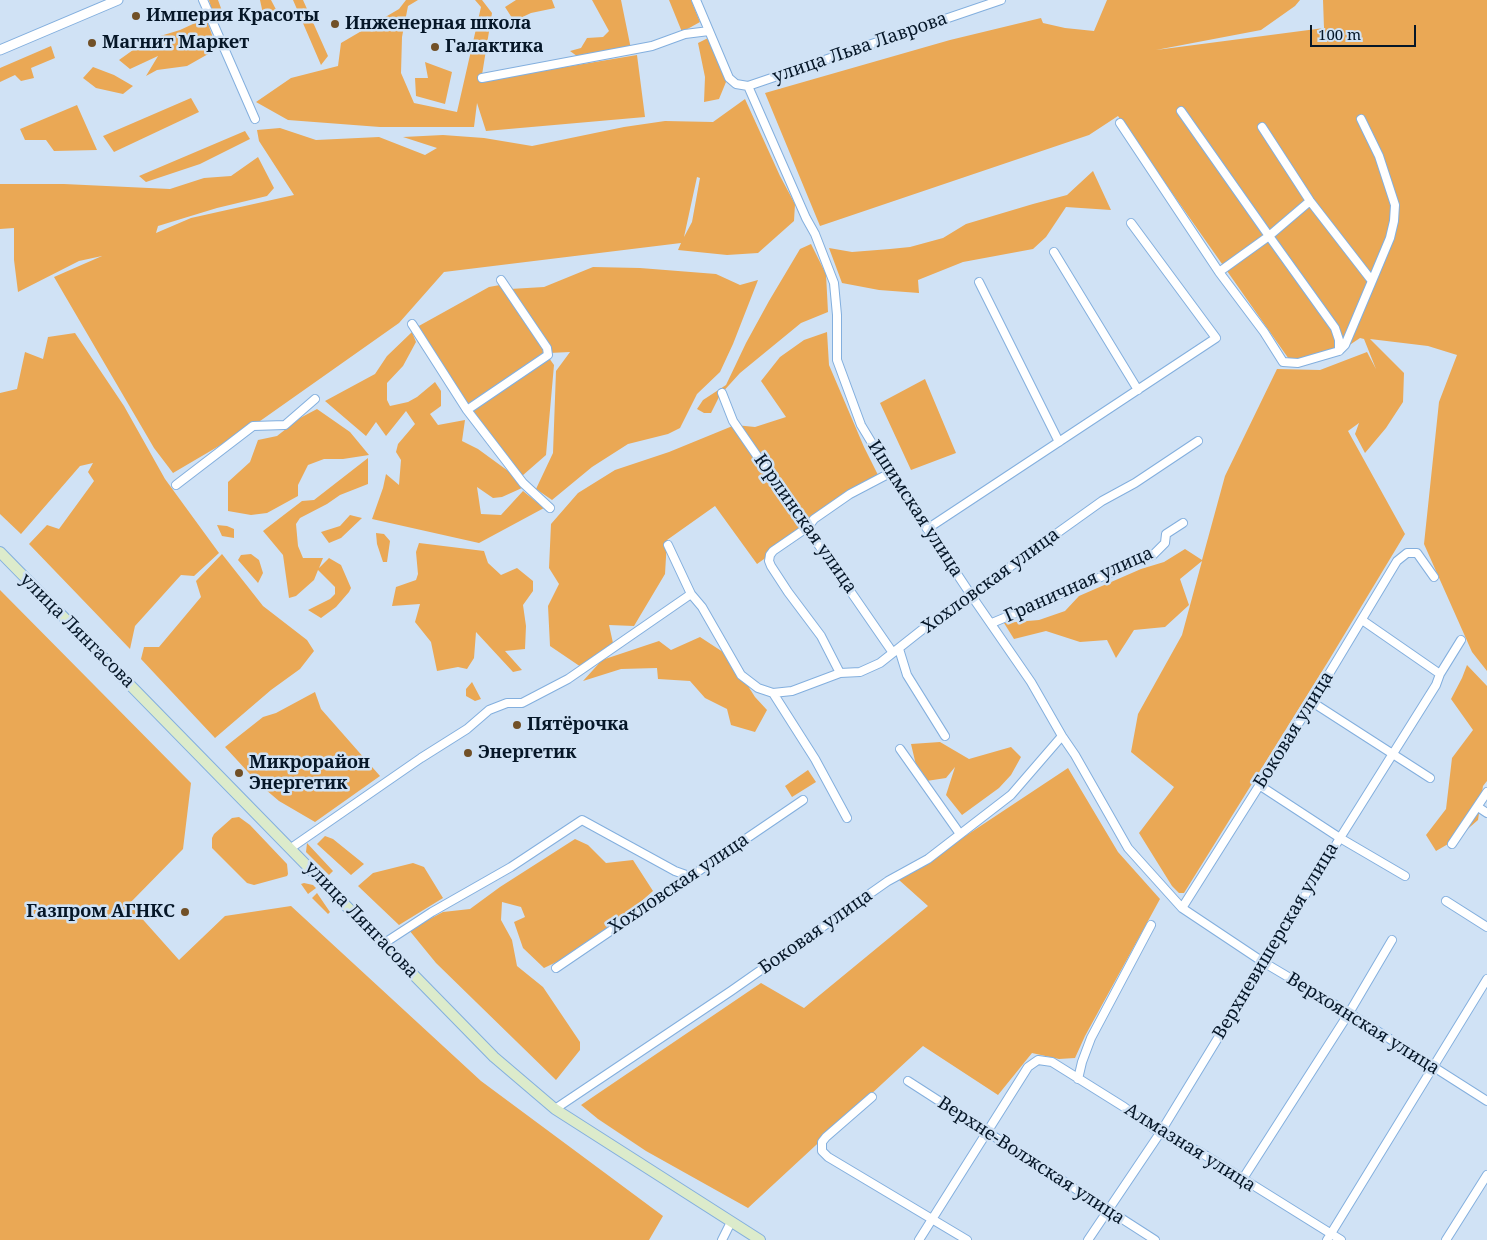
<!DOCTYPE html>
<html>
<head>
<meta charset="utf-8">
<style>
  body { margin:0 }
  #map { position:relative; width:1487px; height:1240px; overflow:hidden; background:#d0e2f5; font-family:"Noto Serif",serif }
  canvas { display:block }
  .scale { position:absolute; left:1310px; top:25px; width:106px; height:22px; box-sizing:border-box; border:2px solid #061728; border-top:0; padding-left:6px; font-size:15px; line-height:18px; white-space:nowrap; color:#061728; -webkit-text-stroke:4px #d0e2f5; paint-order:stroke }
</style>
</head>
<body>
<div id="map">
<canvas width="1487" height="1240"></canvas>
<div class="scale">100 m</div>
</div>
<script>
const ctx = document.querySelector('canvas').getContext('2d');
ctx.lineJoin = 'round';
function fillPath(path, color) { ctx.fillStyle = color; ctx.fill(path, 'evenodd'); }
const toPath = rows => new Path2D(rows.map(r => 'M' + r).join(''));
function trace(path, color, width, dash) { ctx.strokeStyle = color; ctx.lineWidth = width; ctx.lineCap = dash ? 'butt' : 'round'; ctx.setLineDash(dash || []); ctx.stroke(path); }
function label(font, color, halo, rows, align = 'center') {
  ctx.font = font + ' "Noto Serif",serif'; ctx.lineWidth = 5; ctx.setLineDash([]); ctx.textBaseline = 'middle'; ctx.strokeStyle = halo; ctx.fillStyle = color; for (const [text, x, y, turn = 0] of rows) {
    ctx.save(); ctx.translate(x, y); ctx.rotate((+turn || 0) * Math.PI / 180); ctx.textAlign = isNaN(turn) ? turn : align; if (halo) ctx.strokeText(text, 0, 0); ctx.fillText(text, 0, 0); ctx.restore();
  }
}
fillPath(toPath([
  [209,0,218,0,225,19,215,22],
  [260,0,271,0,280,17,265,23],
  [293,0,303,0,328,56,321,65],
  [406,0,418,0,408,6,402,37,401,73,414,103,457,112,481,7,475,0,482,0,492,13,481,81,637,55,645,117,486,131,477,103,474,127,380,127,288,120,256,102,291,78,338,66,341,43,399,9],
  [516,0,552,0,555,8,531,13,514,21,505,7],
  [592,0,621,0,632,54,581,59,570,51,581,48,587,38,603,37,609,31],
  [669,0,691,0,700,22,682,32],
  [1107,0,1300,0,1295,6,1261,30,1156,50,1324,28,1323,0,1487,0,1487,671,1472,652,1424,544,1439,402,1457,355,1428,346,1370,339,1404,373,1403,402,1386,428,1365,453,1355,434,1359,423,1348,431,1405,534,1329,660,1184,893,1179,893,1172,886,1139,833,1174,787,1131,752,1138,714,1182,635,1202,561,1180,579,1189,605,1165,627,1134,630,1116,658,1107,640,1080,642,1046,631,1014,639,1004,623,1039,620,1065,611,1079,596,1141,569,1164,562,1185,549,1202,560,1225,476,1277,369,1320,370,1367,352,1376,369,1364,339,1360,338,1342,350,1291,362,1118,116,1089,135,820,226,765,93,950,40,1041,18,1043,23,1065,28,1094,31],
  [206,18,217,49,187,66,157,70,146,76,158,56,130,69,119,60,140,45,157,37,180,30],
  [708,38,722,67,726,82,719,99,704,102,705,77,698,43],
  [51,46,55,58,31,68,34,78,21,81,15,75,0,82,0,68],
  [425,62,452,72,445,104,416,96,415,78,428,78],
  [93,67,114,75,133,86,123,94,96,88,83,78],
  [191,98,199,112,114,152,103,136],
  [745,99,780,176,795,204,794,221,758,253,727,255,678,250,681,243,444,272,399,323,253,426,173,473,154,448,54,277,102,256,79,261,18,292,14,260,14,228,0,229,0,184,64,184,170,189,204,178,231,176,258,157,274,188,267,196,217,208,158,226,156,233,191,218,294,195,259,141,257,130,280,128,316,140,379,137,425,155,437,148,403,137,443,135,484,138,532,146,624,127,665,121,713,122],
  [697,177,700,178,692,222,684,237],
  [77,105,97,150,54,151,46,140,25,140,20,129],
  [245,131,250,139,200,164,146,182,139,176],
  [1093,171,1111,210,1066,207,1046,237,1033,249,963,262,918,280,919,293,879,290,842,283,829,248,852,252,890,249,910,247,943,238,966,224,1033,204,1067,195],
  [811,244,826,274,828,312,801,323,740,373,720,395,711,413,704,413,697,409,703,400,726,385,746,343,769,301,800,249],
  [593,267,640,268,716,274,740,285,758,280,733,344,720,372,697,394,680,428,668,434,628,444,592,467,552,500,536,489,553,453,556,371,570,352,549,353,544,351,554,365,546,455,522,476,468,407,417,327,489,287,500,285,510,289,544,287],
  [412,332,416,342,403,366,387,383,387,400,390,406,408,402,417,397,435,382,441,391,441,406,430,414,438,425,465,420,462,441,478,449,515,476,522,488,502,497,493,498,477,487,481,514,501,515,523,491,544,508,479,543,372,519,383,488,386,474,399,485,401,460,396,452,398,444,415,424,406,411,386,436,376,422,366,436,325,401,375,374,387,356],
  [827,332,829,365,864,447,879,477,757,564,715,506,667,540,665,574,634,626,609,625,613,643,581,667,550,646,548,606,559,584,549,568,551,524,578,493,615,470,669,452,735,425,755,427,786,417,761,381,780,357,804,340],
  [75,333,124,406,165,479,219,553,194,576,181,575,135,626,130,649,29,544,47,525,59,529,94,481,88,472,93,463,80,466,21,534,0,514,0,393,17,389,25,352,43,359,48,337],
  [925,379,956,453,911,470,880,403],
  [317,409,350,432,369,455,343,459,324,459,308,465,298,485,298,496,267,513,251,515,228,511,228,482,250,462,258,440,277,436,300,418],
  [368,458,368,484,340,495,327,504,300,518,296,524,298,546,303,558,323,558,319,568,329,558,341,565,351,588,349,592,336,607,321,618,308,610,330,599,335,594,335,587,318,570,314,580,296,596,289,598,283,555,263,531,302,501,314,500],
  [350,515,362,518,341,538,329,543,321,532,340,526],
  [217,525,227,526,234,529,234,538,222,536],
  [376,533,384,534,390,541,387,562,383,562,377,544],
  [419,543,484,551,488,563,501,575,517,568,533,581,533,591,523,605,526,626,525,649,505,651,522,670,513,672,476,632,474,658,467,669,458,667,437,671,431,642,415,622,420,604,392,606,396,587,416,580,418,574,416,552],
  [222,554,263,606,307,640,314,651,300,669,271,690,215,738,141,659,144,647,159,647,201,597,196,581],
  [251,554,259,560,263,573,258,583,238,560,241,555],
  [0,590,191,783,183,849,129,904,179,960,225,916,291,906,481,1081,663,1216,649,1240,0,1240],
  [700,637,729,656,755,697,767,710,755,732,731,725,727,709,705,698,690,681,658,679,657,668,621,669,583,681,602,660,659,641,671,650],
  [1467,665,1487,686,1487,781,1483,786,1478,820,1455,840,1436,851,1426,835,1446,809,1452,758,1473,730,1451,699,1462,678],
  [472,682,481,699,475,701,466,696,466,689],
  [315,692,321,709,380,776,315,822,279,801,259,784,225,747,263,717,276,713],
  [940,742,969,759,1011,747,1021,757,1011,775,999,788,962,815,946,795,955,767,946,778,920,782,911,744],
  [1068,768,1118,852,1160,899,1085,1036,1075,1058,1059,1059,1032,1053,998,1095,923,1046,748,1208,646,1151,598,1119,581,1105,761,983,804,1008,928,906,899,880],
  [808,770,816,782,792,797,785,786],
  [239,817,250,825,287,864,288,874,287,876,254,885,247,883,212,848,212,838,214,834,232,818],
  [325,836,333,839,364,864,351,875,317,844],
  [575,839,588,845,606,863,633,860,653,891,590,946,544,968,523,948,514,922,525,917,521,907,502,902,501,920,512,940,517,966,543,987,580,1042,580,1050,556,1080,436,963,409,930,443,912,470,909,500,887],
  [307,843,333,871,329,875,306,852],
  [413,863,424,867,443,898,399,925,358,886,373,873],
  [304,883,313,885,316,888,308,894,301,884],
  [317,893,330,912,328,914,312,898]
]), '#eaa855');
const minor = toPath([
  [203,0,255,119],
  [696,0,729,78,736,84,748,86,1001,0],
  [482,78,652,46,685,34,709,31],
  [748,86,806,218,815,234,834,283,837,315,837,360,861,425,890,473,971,595,1031,682,1062,736,1075,755,1128,848,1182,908,1263,962,1349,1013,1487,1101],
  [1120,123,1219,272,1269,236,1181,111],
  [1262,127,1310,201,1372,281,1390,238,1394,221,1395,205,1379,156,1361,119],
  [1310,201,1269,236,1335,328,1339,340,1339,351],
  [1054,252,1138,390],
  [1219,272,1264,332,1283,362,1298,363,1339,351,1345,345,1372,281],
  [979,282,1059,442],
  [412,324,467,410,523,483,550,508],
  [722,393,733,421,893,653],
  [467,410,548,355,547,348,501,280],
  [176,485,253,426,285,425,315,399],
  [927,529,1216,338,1131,223],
  [668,545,691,594,702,607,741,675,758,688,773,693,815,759,847,818],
  [1362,620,1440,674],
  [992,623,1153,555,1165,543,1166,534,1183,523],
  [899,649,907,675,945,736],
  [840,673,821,636,788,592,771,566,769,561,770,555,773,551,808,527,814,519,850,494,890,473],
  [773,693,792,691,840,673,860,672,880,663,923,629,1102,501,1135,483,1198,441],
  [1312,702,1430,778],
  [900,749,960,834],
  [1259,785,1340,838,1405,876],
  [1478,807,1487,813],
  [1452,844,1487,792],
  [291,848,421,758,467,729,489,710,507,703,522,703,568,679,691,594],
  [1446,901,1487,927],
  [1182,908,1312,702,1397,561,1407,553,1417,553,1434,577],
  [383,944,432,912,511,867,582,820,675,871,689,876],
  [556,968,803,800],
  [1078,1079,1082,1062,1091,1038,1151,925],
  [908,1081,1155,1240],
  [872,1097,826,1137,822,1142,822,1151,828,1157,967,1240],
  [555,1109,731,991,888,881,928,859,1011,795,1062,736],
  [1242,1180,1349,1013,1392,940],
  [722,1240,731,1222],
  [919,1240,1028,1067,1038,1060,1052,1062,1124,1107,1160,1133,1200,1152,1341,1240],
  [1088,1240,1160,1133,1340,838,1436,685,1440,674,1461,640],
  [1327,1240,1487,979],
  [1446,1240,1487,1175]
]);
const tertiary = toPath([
  [0,50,118,0]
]);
const secondary = toPath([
  [0,552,494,1057,555,1109,760,1240]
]);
trace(minor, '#83afde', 10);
trace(tertiary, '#83afde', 11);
trace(secondary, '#83afde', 12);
trace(minor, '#fff', 8);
trace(tertiary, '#fff', 9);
trace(secondary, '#dcebcb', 10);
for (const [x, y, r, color] of [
  [136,16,5,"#715027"],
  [335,24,5,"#715027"],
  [92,43,5,"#715027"],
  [435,47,5,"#715027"],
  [517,725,5,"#715027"],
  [468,753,5,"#715027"],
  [239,773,5,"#715027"],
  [185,912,5,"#715027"]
]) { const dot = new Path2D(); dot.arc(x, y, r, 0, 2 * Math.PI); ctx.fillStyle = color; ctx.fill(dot); trace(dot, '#d0e2f5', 2); }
label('bold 18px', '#061728', '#d0e2f5', [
  ["Империя Красоты",146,16],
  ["Инженерная школа",345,24],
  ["Магнит Маркет",102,43],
  ["Галактика",445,47],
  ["Пятёрочка",527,725],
  ["Энергетик",478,753],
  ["Микрорайон",249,763],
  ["Энергетик",249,784],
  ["Газпром АГНКС",175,912,"right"]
], 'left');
label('18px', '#061728', '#d0e2f5', [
  ["улица Льва Лаврова",860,48,-19],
  ["Ишимская улица",915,509,57],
  ["Юрлинская улица",805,524,55],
  ["Хохловская улица",991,581,-36],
  ["Граничная улица",1079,585,-24],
  ["улица Лянгасова",77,631,45],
  ["Боковая улица",1294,730,-58],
  ["Хохловская улица",679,884,-34],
  ["улица Лянгасова",361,920,46],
  ["Боковая улица",816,932,-35],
  ["Верхневишерская улица",1276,941,-59],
  ["Верхоянская улица",1363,1024,32],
  ["Алмазная улица",1190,1148,32],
  ["Верхне-Волжская улица",1031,1161,33]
]);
</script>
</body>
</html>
